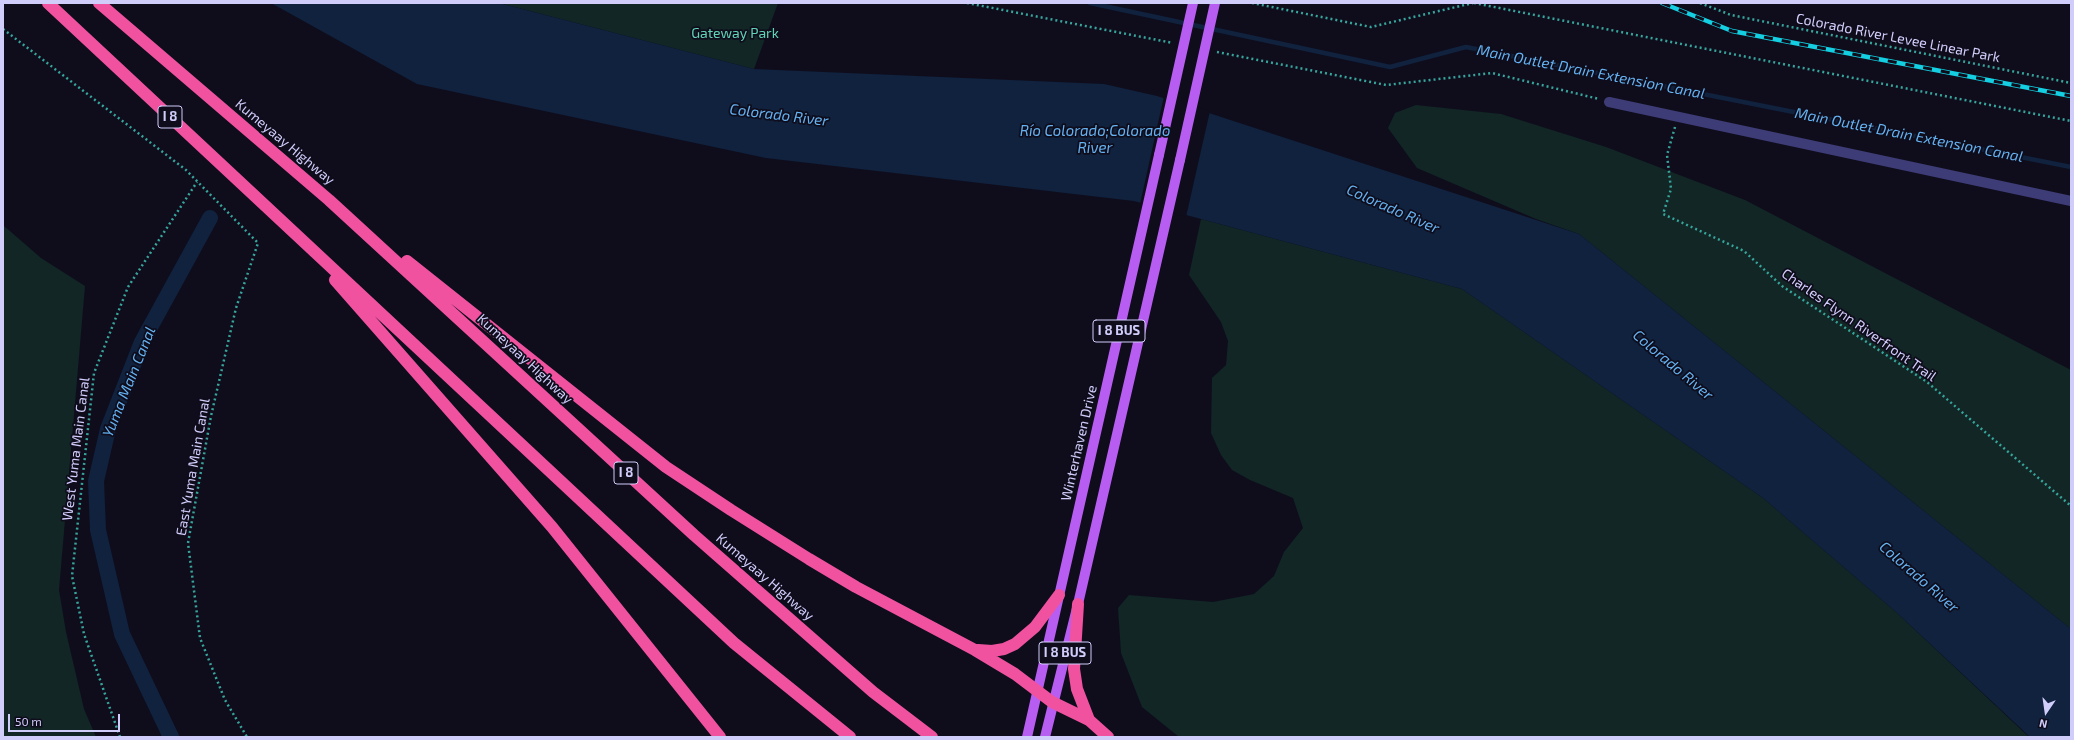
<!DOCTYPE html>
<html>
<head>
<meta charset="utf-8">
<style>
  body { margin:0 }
  #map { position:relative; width:2074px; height:740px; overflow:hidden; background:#0f0d1c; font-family:"Exo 2",sans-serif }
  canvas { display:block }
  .frame { position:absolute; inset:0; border:4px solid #d1cdfb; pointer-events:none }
  .north { position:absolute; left:2026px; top:692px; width:40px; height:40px; -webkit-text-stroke:3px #0f0d1c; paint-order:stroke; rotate:193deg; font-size:11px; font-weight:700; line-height:16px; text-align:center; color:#d1cdfb }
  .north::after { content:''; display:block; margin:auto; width:14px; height:18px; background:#d1cdfb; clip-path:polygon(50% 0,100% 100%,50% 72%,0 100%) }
  .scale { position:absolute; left:8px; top:714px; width:112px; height:18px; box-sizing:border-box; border:2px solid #d1cdfb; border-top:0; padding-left:5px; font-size:12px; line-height:14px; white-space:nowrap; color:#d1cdfb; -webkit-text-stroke:3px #0f0d1c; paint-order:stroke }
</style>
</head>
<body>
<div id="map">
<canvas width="2074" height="740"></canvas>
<div class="frame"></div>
<div class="north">N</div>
<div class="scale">50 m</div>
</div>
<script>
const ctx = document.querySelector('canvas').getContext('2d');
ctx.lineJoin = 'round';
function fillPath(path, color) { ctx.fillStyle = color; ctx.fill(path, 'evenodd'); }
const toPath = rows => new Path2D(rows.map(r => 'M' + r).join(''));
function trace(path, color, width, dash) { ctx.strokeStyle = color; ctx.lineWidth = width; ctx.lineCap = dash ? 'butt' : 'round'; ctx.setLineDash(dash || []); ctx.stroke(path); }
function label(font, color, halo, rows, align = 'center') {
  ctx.font = font + ' "Exo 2",sans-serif'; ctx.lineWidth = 3.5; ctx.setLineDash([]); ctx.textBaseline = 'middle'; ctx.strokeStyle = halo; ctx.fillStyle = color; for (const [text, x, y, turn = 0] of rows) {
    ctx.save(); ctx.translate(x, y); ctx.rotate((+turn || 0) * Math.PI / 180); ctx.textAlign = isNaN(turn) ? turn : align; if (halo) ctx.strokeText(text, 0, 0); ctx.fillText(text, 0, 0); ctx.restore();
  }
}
fillPath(toPath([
  [499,3,778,3,754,69],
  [1416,105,1501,114,1606,147,1745,200,2071,370,2071,629,1579,234,1536,219,1417,168,1388,128,1395,113],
  [1201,219,1462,289,1763,498,1896,612,2029,737,1179,737,1142,707,1121,653,1118,608,1129,595,1213,602,1254,594,1274,576,1284,552,1303,528,1293,498,1250,480,1232,470,1221,455,1211,433,1212,378,1226,365,1228,341,1221,322,1189,275],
  [3,225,41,258,85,286,59,590,66,632,84,709,96,737,3,737]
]), '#112625');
fillPath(toPath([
  [271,3,499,3,754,69,1104,84,1157,96,1579,234,2071,629,2071,737,2030,737,1896,612,1763,498,1462,289,1134,201,766,158,417,84]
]), '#10223e');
fillPath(toPath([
  [1164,96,1210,111,1186,217,1140,204]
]), '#0f0d1c');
trace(toPath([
  [1090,3,1390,67,1466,47,2071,167]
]), '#10223e', 4.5);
trace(toPath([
  [171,737,122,634,98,530,96,481,108,429,142,342,210,218]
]), '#10223e', 16);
trace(toPath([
  [967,3,1173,43],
  [1252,3,1371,27,1473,3],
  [1474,3,2071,121],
  [1700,3,1731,15,2071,83],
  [3,29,186,170,258,243,236,308,211,416,188,543,200,638,225,700,247,737],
  [1217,52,1386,85,1492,73,1599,99],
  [1675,127,1667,155,1671,189,1663,214,1744,251,1782,286,1927,382,2071,506],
  [120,737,84,634,72,576,94,373,128,287,197,182]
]), '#37a59c', 2.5, [2, 3]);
trace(toPath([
  [1609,102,2071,201]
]), '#3d3c77', 10);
trace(toPath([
  [1027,737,1159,155],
  [1045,737,1078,604,1180,160]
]), '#b85df1', 10);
trace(toPath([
  [48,3,734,643,850,737],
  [99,3,329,200,694,535,873,692,932,737],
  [407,261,666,467,731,510,809,559,856,587,975,650,1015,674,1052,702,1089,720],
  [335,280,552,527,720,737],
  [1078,604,1074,669,1077,689,1089,720,1108,737],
  [978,650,992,651,1004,649,1015,644,1035,627,1059,595]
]), '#f052a0', 12);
const rail = toPath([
  [1662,3,1732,31,2071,96]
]);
trace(rail, '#13cfe1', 4.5);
trace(rail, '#0f0d1c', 3, [9]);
trace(toPath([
  [1159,155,1193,3],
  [1180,160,1215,3]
]), '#b85df1', 10);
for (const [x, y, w] of [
  [170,117,24],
  [1119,331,52],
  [626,473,24],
  [1065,653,52]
]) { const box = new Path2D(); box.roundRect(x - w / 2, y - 11, w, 22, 3); ctx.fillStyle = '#0f0d1c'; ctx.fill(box); trace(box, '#d1cdfb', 1); }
label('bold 13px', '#d1cdfb', null, [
  ["I 8",170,117],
  ["I 8 BUS",1119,331],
  ["I 8",626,473],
  ["I 8 BUS",1065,653]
]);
label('14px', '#60d4b5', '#0f0d1c', [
  ["Gateway Park",735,33]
]);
label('14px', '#d1cdfb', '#0f0d1c', [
  ["Colorado River Levee Linear Park",1898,38,11],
  ["Kumeyaay Highway",285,142,40],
  ["Charles Flynn Riverfront Trail",1859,325,35],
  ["Kumeyaay Highway",525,359,43],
  ["Winterhaven Drive",1079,443,-77],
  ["West Yuma Main Canal",76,449,-83],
  ["East Yuma Main Canal",193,467,-80],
  ["Kumeyaay Highway",765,577,41]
]);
label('italic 15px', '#64b2f2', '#0f0d1c', [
  ["Main Outlet Drain Extension Canal",1591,72,11],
  ["Colorado River",779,115,7],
  ["Río Colorado;Colorado",1095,131],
  ["River",1095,148],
  ["Main Outlet Drain Extension Canal",1909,135,11],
  ["Colorado River",1393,209,24],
  ["Colorado River",1673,365,40],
  ["Yuma Main Canal",129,382,-68],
  ["Colorado River",1919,577,41]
]);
</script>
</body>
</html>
